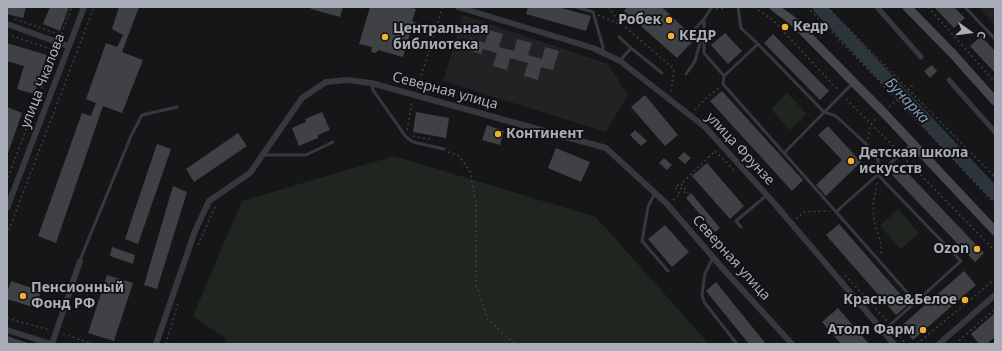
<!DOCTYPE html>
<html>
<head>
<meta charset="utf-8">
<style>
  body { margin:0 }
  #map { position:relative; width:1002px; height:351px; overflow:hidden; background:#161618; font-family:"Noto Sans",sans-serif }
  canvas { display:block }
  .frame { position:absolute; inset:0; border:8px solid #a8adb8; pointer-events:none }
  .north { position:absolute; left:950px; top:12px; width:40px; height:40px; -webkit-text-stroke:3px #111113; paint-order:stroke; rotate:104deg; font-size:11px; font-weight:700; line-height:16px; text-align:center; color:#a8adb8 }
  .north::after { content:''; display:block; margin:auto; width:14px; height:18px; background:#a8adb8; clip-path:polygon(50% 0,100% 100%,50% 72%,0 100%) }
</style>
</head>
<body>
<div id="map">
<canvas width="1002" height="351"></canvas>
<div class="frame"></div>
<div class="north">С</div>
</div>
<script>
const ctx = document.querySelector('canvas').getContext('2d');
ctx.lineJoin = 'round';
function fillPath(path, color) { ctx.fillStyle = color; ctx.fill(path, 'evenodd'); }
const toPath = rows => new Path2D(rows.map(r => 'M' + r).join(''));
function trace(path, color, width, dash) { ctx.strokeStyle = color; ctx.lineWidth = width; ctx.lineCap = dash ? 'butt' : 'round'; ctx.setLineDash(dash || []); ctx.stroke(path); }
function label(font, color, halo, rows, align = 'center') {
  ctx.font = font + ' "Noto Sans",sans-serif'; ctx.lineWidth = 3.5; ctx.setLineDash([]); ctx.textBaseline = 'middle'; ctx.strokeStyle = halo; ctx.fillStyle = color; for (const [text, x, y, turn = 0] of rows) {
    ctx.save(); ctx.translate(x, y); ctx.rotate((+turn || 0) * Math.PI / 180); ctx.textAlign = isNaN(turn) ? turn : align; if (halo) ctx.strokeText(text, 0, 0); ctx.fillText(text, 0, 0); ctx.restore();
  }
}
fillPath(toPath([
  [978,7,995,7,995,25],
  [463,15,608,64,628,95,606,132,443,81]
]), '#222225');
fillPath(toPath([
  [787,93,807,114,790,130,771,109],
  [394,156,596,217,709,344,225,344,226,339,193,316,242,201],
  [898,209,919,233,901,249,880,226]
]), '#1e261f');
trace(toPath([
  [819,7,995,194]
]), '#2c353c', 13);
fillPath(toPath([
  [7,7,26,7,23,18,7,14],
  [50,7,69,7,60,31,43,24],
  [119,7,139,7,122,52,143,60,122,113,103,106,56,243,38,236,82,113,91,116,96,103,86,99,106,43,117,47,123,35,112,29],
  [311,7,343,7,340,17,311,9],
  [370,7,408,7,416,9,412,21,417,23,414,31,411,30,403,57,378,50,376,53,371,52,372,47,359,44],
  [528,7,558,7,591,16,586,31,526,14],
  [628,7,662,7,695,39,677,58,624,11],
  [934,7,954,7,965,18,954,28],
  [489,30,503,34,499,47,514,51,517,39,532,43,528,55,542,59,545,47,559,51,553,70,541,67,538,80,524,76,528,63,510,58,507,70,493,66,497,53,483,49,481,54,467,50,470,38,485,43],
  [725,33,742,51,728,64,711,45],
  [773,34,829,91,820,100,764,43],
  [981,36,995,51,995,73,970,46],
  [7,43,47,55,34,94,17,89,24,66,7,61],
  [932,65,937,71,930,78,924,71],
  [722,91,803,180,792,191,710,101],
  [645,95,678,135,665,146,631,107],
  [7,107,22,113,8,153,7,153],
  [322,112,330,130,318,135,318,138,299,146,292,128,306,122,305,119],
  [416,112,449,118,446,138,413,132],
  [487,125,504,131,500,145,482,140],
  [828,126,861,162,826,196,816,185,842,160,818,135],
  [635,130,647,141,641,146,630,135],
  [238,133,247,146,194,182,186,169],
  [157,144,171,149,138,244,125,239],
  [556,148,590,162,581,182,548,168],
  [684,152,691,158,685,164,678,158],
  [664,158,672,165,667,170,659,163],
  [707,163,744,206,730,219,692,176],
  [901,166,984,253,975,262,892,175],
  [173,186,187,192,157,289,144,285],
  [691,193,720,228,715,232,686,198],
  [839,224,909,304,896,315,826,235],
  [665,225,689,252,672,267,648,239],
  [112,247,135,255,133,264,110,256],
  [964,271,976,285,913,340,901,326],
  [107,275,133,283,114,341,88,333],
  [11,281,41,291,36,308,7,299,7,293],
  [716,282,766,344,749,344,706,291],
  [838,308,869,344,841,344,822,322],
  [995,313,995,337,987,344,979,344,971,334],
  [7,336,28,343,28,344,7,344]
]), '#404145');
trace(toPath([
  [608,7,622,25],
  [754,7,773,20,839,91],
  [807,7,898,100,995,204],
  [827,7,995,177],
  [928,7,995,82],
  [716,9,733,7],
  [598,15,624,26,674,69,671,91],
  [15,19,61,35,72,7],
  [7,34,56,51,7,180],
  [417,90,442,8,437,7],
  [846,99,898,151],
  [889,107,913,85],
  [695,110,707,97,720,87],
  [407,130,412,101],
  [413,136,433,140],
  [868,139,871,124,877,118],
  [715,151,735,171],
  [448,152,458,155,470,171,476,204,476,284,488,320,515,344],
  [903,157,995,251],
  [877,183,873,205,874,221,881,244,881,256],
  [673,200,680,194,675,187,678,185,686,194,688,193,681,184,715,151],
  [796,219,804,212,829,211],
  [7,235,94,7],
  [198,245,216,205],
  [845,275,887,321],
  [7,318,49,330],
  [893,329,906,344],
  [63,334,94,344],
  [166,344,178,303],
  [917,344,995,279],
  [955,344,995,309]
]), '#3d3f44', 1.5, [2, 3]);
trace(toPath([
  [576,7,593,12,603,47,603,53],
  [738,7,741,28,758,44,824,112,836,116,867,145,878,160,878,175,961,261,918,300,913,299,723,84,724,76,758,44],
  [965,7,995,39],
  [704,19,704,53,724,76],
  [619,37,631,48],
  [620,61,631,48,662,73],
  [686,74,695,61,701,39,695,29,704,19,712,7],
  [371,83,373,90,406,137,413,142,444,149],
  [784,153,853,83],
  [263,155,306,155,333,142],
  [655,193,648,207,642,241,668,271],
  [837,211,912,144],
  [741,227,736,221,767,195],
  [713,257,705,274,702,294,704,302,737,344],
  [80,260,131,136,142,115,177,107],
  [883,331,918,300],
  [994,344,995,343]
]), '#37383d', 3);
trace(toPath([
  [877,7,921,57],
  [949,80,995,132]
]), '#37383d', 5);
trace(toPath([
  [458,7,593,48,620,61,705,127,774,203,894,344],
  [7,24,68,46],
  [7,208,84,7],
  [7,330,51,344],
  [52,344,80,261],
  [156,344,195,231,209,201,250,173,302,98,326,82,347,80,371,83,606,148,667,204,725,271,792,344],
  [939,344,995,295]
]), '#37383d', 6);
trace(toPath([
  [774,7,793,21,883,112,995,231],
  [907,7,953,54,995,101]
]), '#45474d', 9);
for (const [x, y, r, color] of [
  [669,20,4,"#f2b134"],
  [785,27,4,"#f2b134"],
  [671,36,4,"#f2b134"],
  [385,37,4,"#f2b134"],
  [498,134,4,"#f2b134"],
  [851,161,4,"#f2b134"],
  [977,249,4,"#f2b134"],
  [23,296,4,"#f2b134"],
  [965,300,4,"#f2b134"],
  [923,330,4,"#f2b134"]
]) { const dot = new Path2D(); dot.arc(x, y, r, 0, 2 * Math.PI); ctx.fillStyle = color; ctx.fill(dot); trace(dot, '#111113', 1.5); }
label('bold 14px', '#a8adb8', '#111113', [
  ["Робек",661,20,"right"],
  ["Кедр",793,27],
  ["Центральная",393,29],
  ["библиотека",393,45],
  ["КЕДР",679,36],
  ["Континент",506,134],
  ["Детская школа",859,153],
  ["искусств",859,169],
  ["Ozon",969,249,"right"],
  ["Пенсионный",31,288],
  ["Фонд РФ",31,304],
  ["Красное&Белое",957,300,"right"],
  ["Атолл Фарм",915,330,"right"]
], 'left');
label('14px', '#a8adb8', '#111113', [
  ["улица Чкалова",43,81,-69],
  ["Северная улица",445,91,15],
  ["улица Фрунзе",740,149,47],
  ["Северная улица",731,258,48]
]);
label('italic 15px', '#7f9bb3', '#111113', [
  ["Бунарка",907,101,47]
]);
</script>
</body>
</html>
